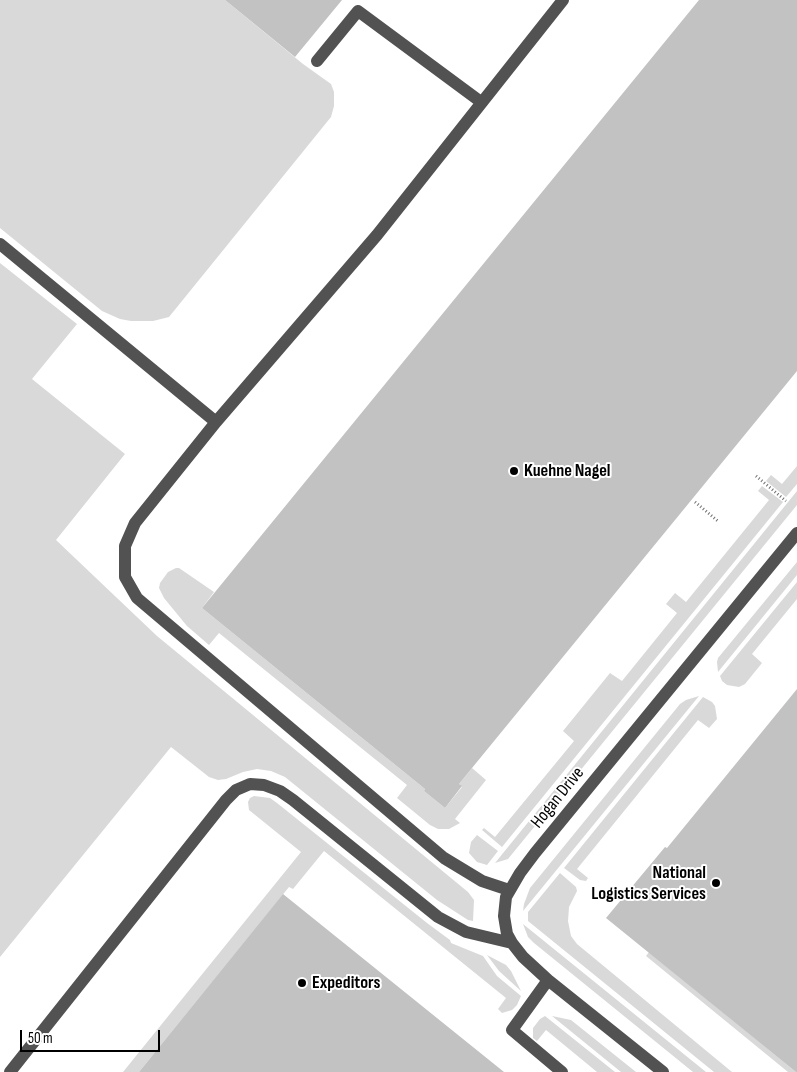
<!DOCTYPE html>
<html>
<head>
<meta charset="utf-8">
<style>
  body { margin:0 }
  #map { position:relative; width:797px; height:1072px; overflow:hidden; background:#fff; font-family:"Sofia Sans Condensed",sans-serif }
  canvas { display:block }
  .scale { position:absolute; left:20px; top:1030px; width:140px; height:22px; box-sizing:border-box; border:2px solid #000; border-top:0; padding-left:6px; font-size:15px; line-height:18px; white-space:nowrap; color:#000; -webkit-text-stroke:4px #fff; paint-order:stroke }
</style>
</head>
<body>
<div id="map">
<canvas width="797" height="1072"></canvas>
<div class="scale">50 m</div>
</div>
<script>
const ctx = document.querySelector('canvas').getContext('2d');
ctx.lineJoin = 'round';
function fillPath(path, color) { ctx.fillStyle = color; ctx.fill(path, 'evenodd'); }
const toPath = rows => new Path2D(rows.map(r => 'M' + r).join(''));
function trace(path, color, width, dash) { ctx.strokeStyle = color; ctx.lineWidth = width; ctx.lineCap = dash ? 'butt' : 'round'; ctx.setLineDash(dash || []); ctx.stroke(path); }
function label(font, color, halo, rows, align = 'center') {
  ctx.font = font + ' "Sofia Sans Condensed",sans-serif'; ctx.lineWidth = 4; ctx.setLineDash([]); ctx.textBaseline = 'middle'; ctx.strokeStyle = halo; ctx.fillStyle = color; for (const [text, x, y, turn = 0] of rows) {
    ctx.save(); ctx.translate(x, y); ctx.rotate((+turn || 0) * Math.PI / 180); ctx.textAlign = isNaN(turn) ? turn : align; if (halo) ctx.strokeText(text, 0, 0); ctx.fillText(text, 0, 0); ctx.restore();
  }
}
fillPath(toPath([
  [0,0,225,0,303,64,331,84,334,92,334,106,331,117,169,317,153,321,131,321,120,319,102,311,0,228],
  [0,263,77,324,32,379,125,454,56,540,157,636,468,892,474,900,473,921,468,920,437,900,285,777,271,771,257,769,243,772,226,779,218,780,209,777,171,747,0,957],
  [797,466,797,484,786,497,766,481,771,475,782,484],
  [762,486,783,502,502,847,482,830,484,828,495,837,574,741,563,731,610,673,622,681,677,613,666,604,675,593,686,602,769,500,758,491],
  [797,491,797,505,508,859,495,863],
  [797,562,797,575,718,672,717,662,718,658],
  [176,568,179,568,214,592,202,608,425,789,424,791,445,808,462,787,459,784,472,768,486,780,455,819,460,823,449,829,438,829,430,825,397,798,407,785,219,633,209,645,187,626,164,598,159,588,160,583,168,572],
  [797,582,797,599,752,654,762,663,745,684,739,687,727,685,722,681,720,676],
  [699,696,523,911,524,904,530,888,680,704,686,700],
  [703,697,712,702,715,706,717,719,709,728,698,720,577,869,588,878,586,881,580,880,564,868],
  [254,796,270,798,277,803,427,923,450,940,451,943,483,956,497,976,521,996,517,1005,512,1010,502,1013,498,1009,506,998,324,851,293,889,289,887,139,1072,123,1072,301,852,249,810,248,802,250,798],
  [477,835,498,851,487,865,477,862,469,853,471,842],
  [560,873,576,887,577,891,569,907,568,921,571,936,577,944,732,1072,714,1072,528,921,528,912],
  [523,924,706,1072,693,1072,534,943,528,937],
  [649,952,796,1072,788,1072,646,956],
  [487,955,506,965,511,971,521,991,499,971],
  [545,1016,615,1072,597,1072,546,1030,537,1041,533,1038,533,1028,540,1019],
  [552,1016,571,1020,636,1072,621,1072]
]), '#d9d9d9');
fillPath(toPath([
  [225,0,342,0,295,57],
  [699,0,797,0,797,371,472,768,459,784,462,786,445,808,424,791,425,789,202,608],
  [797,689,797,1072,796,1072,606,918,665,847,667,848],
  [283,894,504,1072,139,1072]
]), '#c2c2c2');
trace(toPath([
  [756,476,786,501],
  [695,502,719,522]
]), '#747474', 3, [1, 2.5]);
trace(toPath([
  [317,61,358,11,481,102],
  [0,244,216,422],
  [509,890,482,881,444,858,137,598,125,577,125,546,135,523,216,422,377,235,563,0],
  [548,980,512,1030,562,1072],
  [10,1072,226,800,236,790,250,784,264,785,280,791,293,800,438,917,466,932,512,943],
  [663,1072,548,980,523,957,512,943,507,934,504,916,506,897,520,873,535,853,797,533]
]), '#525252', 12);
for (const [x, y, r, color] of [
  [514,471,5,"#000"],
  [716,883,5,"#000"],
  [302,983,5,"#000"]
]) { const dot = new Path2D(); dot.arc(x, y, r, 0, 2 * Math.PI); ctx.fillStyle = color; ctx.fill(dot); trace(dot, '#fff', 2); }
label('bold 18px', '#000', '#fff', [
  ["Kuehne Nagel",524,471],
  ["National",706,873,"right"],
  ["Logistics Services",706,894,"right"],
  ["Expeditors",312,983]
], 'left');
label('18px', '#000', '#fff', [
  ["Hogan Drive",558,798,-51]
]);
</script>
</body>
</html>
